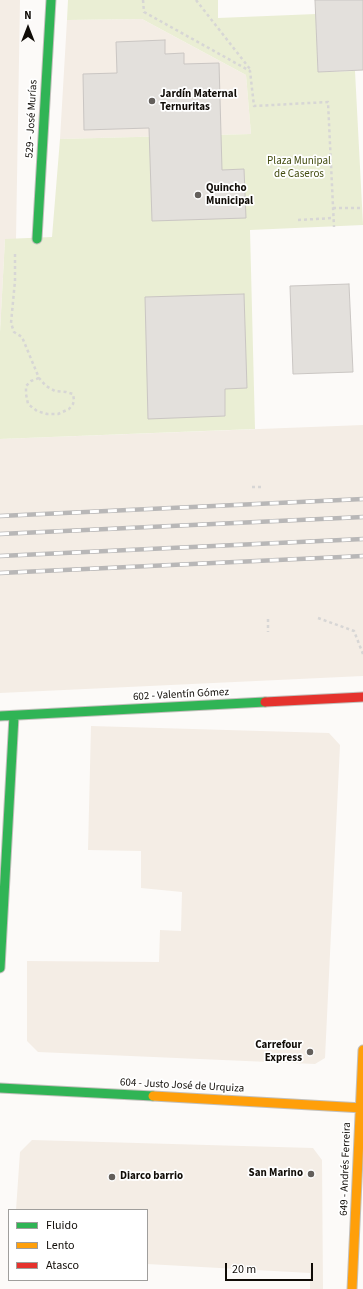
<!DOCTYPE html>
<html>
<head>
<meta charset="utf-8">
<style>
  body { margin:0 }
  #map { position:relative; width:363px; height:1289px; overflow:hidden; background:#fcfaf8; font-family:"Source Sans 3",sans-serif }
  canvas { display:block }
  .legend { position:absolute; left:8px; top:1209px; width:140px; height:72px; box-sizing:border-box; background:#fff; border:1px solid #9f9e9c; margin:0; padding:5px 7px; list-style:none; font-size:12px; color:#100c07 }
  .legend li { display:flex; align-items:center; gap:8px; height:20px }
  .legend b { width:20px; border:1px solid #9f9e9c }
  .north { position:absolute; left:8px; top:8px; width:40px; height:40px; -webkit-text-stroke:3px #fff; paint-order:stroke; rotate:0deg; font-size:11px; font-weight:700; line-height:16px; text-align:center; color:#100c07 }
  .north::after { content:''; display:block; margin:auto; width:14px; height:18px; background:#100c07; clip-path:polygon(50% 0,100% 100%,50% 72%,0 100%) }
  .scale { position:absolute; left:225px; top:1263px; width:88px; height:18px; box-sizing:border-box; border:2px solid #100c07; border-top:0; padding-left:5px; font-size:12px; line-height:14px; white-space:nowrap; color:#100c07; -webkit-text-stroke:3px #fff; paint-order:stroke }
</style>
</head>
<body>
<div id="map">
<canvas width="363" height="1289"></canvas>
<ul class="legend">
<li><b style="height:5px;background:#30b455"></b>Fluido</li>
<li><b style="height:5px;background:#ff9f0a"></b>Lento</li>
<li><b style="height:5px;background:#e5322d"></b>Atasco</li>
</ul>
<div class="north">N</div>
<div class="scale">20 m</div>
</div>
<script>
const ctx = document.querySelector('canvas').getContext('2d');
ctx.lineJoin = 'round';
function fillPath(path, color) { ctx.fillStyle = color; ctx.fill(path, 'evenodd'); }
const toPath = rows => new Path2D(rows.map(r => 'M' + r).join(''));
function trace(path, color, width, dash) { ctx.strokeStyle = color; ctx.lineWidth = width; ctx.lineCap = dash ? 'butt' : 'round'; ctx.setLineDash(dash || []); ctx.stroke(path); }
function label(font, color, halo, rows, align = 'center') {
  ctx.font = font + ' "Source Sans 3",sans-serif'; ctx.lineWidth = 3.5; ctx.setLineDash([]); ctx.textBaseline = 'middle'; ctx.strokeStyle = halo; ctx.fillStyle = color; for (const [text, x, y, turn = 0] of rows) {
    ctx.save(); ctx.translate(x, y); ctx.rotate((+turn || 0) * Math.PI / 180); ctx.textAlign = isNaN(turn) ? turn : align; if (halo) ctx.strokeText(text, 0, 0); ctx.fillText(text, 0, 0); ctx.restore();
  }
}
fillPath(toPath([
  [0,0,20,0,16,239,5,239,0,332],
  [142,19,246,75,251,134,60,139,67,20],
  [363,425,363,676,0,693,0,439],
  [91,726,329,733,340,745,325,1058,315,1064,38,1052,27,1041,27,961,159,962,160,930,181,931,182,892,141,888,141,851,88,850],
  [32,1140,313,1148,322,1160,323,1289,310,1289,310,1273,147,1264,147,1210,16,1210,20,1152]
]), '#f4ede5');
fillPath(toPath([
  [68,0,218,0,218,18,316,14,318,72,355,71,363,225,250,230,255,429,0,439,0,332,5,239,52,237,60,139,251,134,246,75,142,19,67,20]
]), '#eaeed4');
const building = toPath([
  [315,0,363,0,363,70,318,72,315,0],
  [165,40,165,54,184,53,184,64,219,63,222,170,244,169,246,218,152,221,149,128,84,130,83,74,117,73,116,42,165,40],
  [349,284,353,372,293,374,290,286,349,284],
  [244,294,247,388,225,389,225,416,148,419,145,297,244,294]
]);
fillPath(building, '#e3e0dc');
trace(building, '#cac6c3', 1);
const fast = toPath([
  [37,239,51,0],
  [0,716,265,702],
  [0,968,14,716],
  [0,1088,153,1096]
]);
const slow = toPath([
  [153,1096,363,1108],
  [352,1289,363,1050]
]);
const jam = toPath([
  [265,702,363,697]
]);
trace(fast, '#c3c0bc', 11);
trace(slow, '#c3c0bc', 11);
trace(jam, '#c3c0bc', 11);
trace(toPath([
  [143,0,144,12,250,71,254,106,328,102,334,227],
  [196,0,250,69],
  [333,208,363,208],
  [298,220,333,218],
  [15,254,15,281,11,323,14,332,22,337,39,378,46,386,55,391,66,392,73,394,74,400,73,404,69,409,58,414,47,414,37,411,28,404,26,394,26,386,31,381,39,378],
  [252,487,262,487],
  [318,618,354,631,363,654],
  [268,619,268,632]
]), '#d7d6d5', 2.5, [3, 3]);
trace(fast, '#30b455', 9);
trace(slow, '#ff9f0a', 9);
trace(jam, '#e5322d', 9);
const rail = toPath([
  [0,516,363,499],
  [0,534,363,517],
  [0,556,363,539],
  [0,573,363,556]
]);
trace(rail, '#b8b7b7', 4.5);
trace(rail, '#fff', 3, [9]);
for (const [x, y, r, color] of [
  [152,101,4,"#635f5b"],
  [198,195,4,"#635f5b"],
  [310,1052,4,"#635f5b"],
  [311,1174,4,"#635f5b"],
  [112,1177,4,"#635f5b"]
]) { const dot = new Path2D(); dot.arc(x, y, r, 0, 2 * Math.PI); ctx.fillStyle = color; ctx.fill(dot); trace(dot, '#fff', 1.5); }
label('bold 11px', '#100c07', '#fff', [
  ["Jardín Maternal",160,95],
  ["Ternuritas",160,108],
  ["Quincho",206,189],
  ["Municipal",206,202],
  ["Carrefour",302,1046,"right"],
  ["Express",302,1059,"right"],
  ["San Marino",303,1174,"right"],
  ["Diarco barrio",120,1177]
], 'left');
label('11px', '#100c07', '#fff', [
  ["529 - José Murías",32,119,-87],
  ["602 - Valentín Gómez",181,695,-3],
  ["604 - Justo José de Urquiza",182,1086,3],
  ["649 - Andrés Ferreira",346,1169,-88]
]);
label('11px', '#434c0f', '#fff', [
  ["Plaza Munipal",299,162],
  ["de Caseros",299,175]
]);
</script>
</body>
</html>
